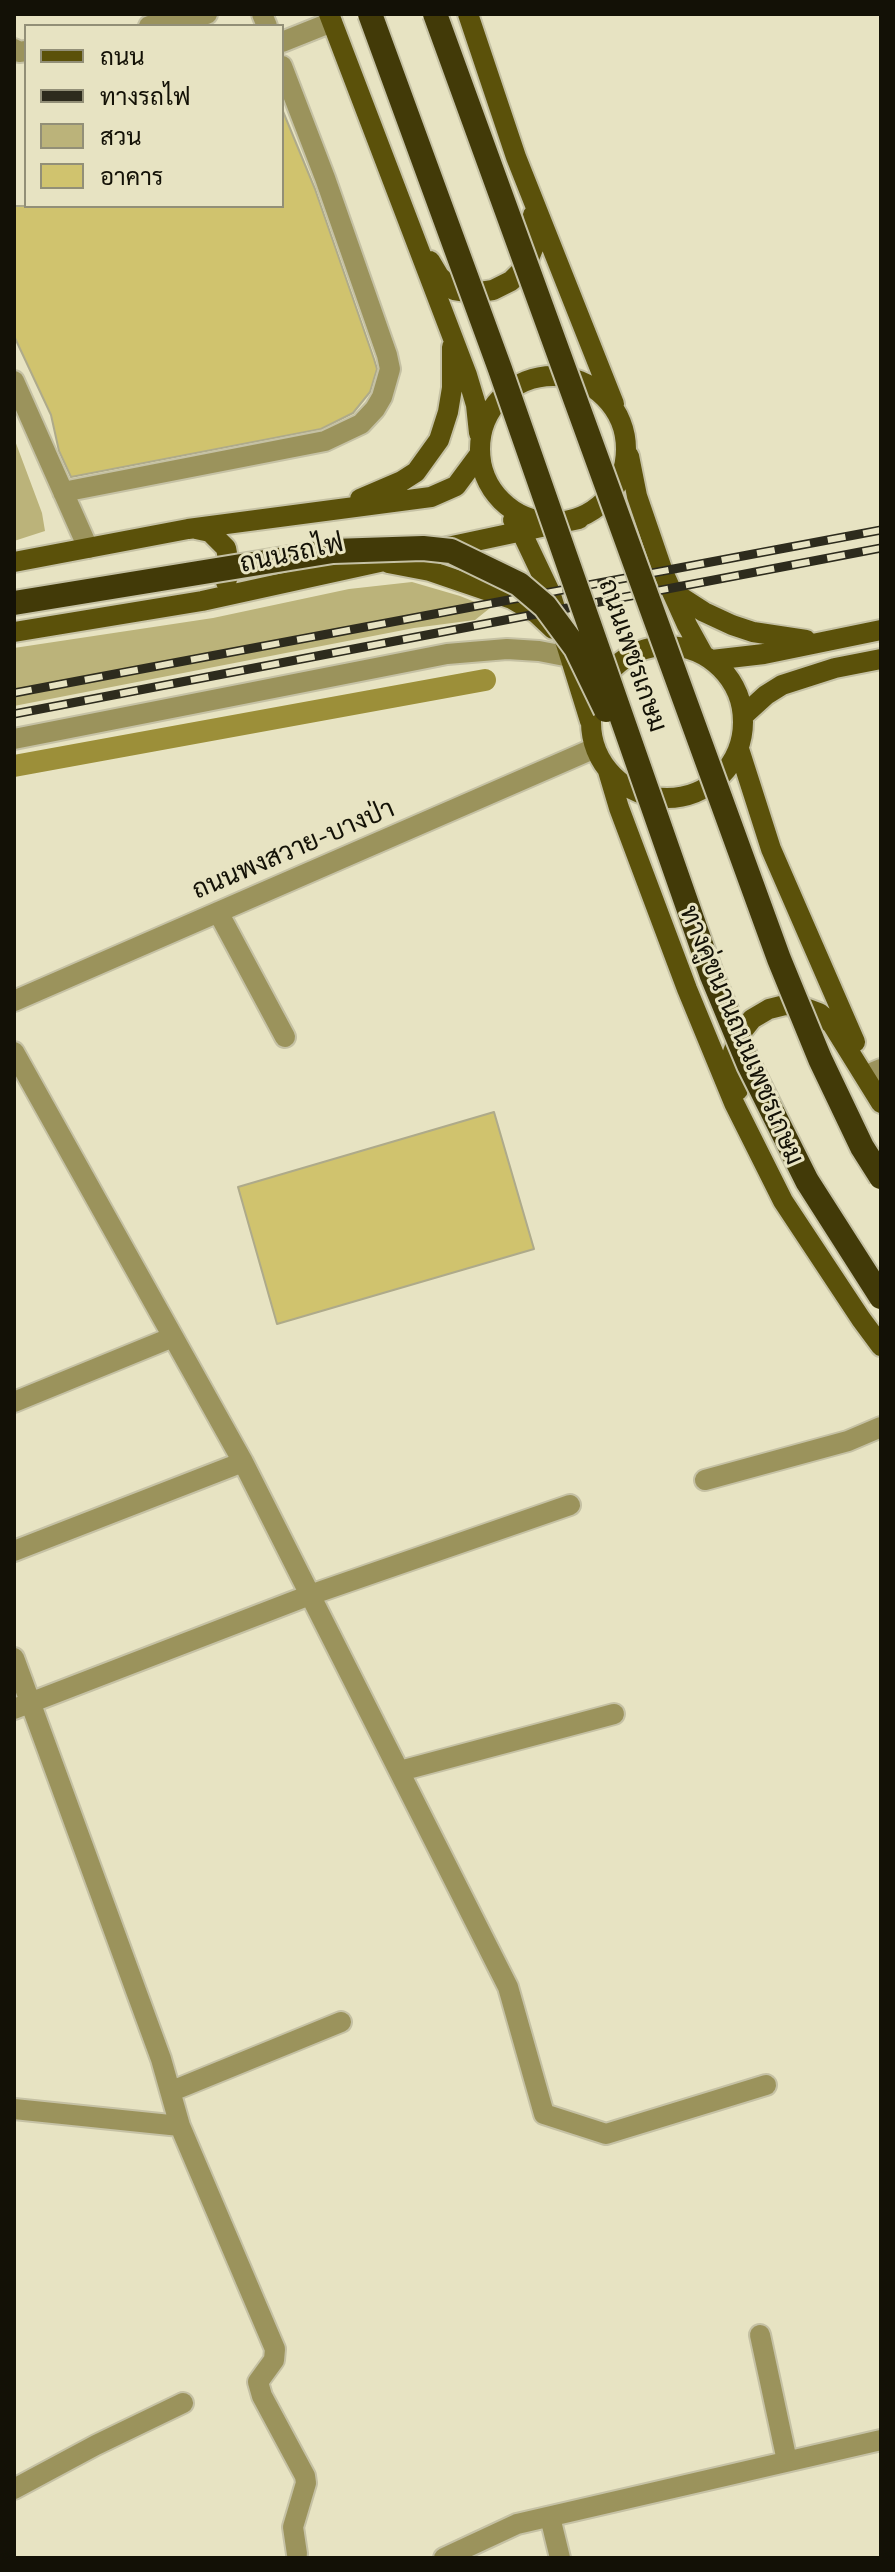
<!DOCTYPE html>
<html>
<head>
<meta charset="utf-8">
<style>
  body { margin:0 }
  #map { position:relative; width:895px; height:2572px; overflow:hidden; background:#e7e3c2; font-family:"Nunito Sans",Sarabun,sans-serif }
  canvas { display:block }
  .frame { position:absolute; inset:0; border:16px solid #131106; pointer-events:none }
  .legend { position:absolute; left:24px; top:24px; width:260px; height:184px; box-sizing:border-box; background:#e7e3c2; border:2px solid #928f77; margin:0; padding:10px 14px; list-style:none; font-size:24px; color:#131106 }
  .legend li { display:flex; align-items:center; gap:16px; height:40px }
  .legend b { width:40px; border:2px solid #928f77 }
</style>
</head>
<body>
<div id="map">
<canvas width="895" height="2572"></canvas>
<div class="frame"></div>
<ul class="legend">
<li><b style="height:10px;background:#5b510a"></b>ถนน</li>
<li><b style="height:10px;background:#2d2b1d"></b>ทางรถไฟ</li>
<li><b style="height:22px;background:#bbb37a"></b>สวน</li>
<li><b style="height:22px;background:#d0c36e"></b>อาคาร</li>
</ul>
</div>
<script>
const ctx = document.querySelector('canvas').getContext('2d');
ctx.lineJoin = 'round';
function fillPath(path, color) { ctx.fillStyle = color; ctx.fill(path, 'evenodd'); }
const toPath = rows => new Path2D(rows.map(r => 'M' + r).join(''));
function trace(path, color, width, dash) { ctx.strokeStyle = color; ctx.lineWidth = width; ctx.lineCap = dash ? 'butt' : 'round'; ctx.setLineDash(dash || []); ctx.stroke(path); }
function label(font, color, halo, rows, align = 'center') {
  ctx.font = font + ' "Nunito Sans",Sarabun,sans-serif'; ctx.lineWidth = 6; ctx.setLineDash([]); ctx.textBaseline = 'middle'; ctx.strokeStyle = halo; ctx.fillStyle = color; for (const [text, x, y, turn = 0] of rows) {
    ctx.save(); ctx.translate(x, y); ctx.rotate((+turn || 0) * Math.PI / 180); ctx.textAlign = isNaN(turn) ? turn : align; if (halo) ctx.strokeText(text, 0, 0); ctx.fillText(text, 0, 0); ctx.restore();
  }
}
fillPath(toPath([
  [14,438,42,513,45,531,14,541],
  [412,582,460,596,490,608,475,620,414,628,14,706,14,648,213,618,349,589]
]), '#bbb37a');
trace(toPath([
  [14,766,485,680]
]), '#9c8f39', 22);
const building = toPath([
  [282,109,315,189,374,359,377,369,370,392,353,413,321,429,71,477,59,451,51,415,14,336,14,206,282,206,282,109],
  [494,1112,534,1249,277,1324,238,1187,494,1112]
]);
fillPath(building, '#d0c36e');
trace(building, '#aeaa8a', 2);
const minor = toPath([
  [262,14,267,26],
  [149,26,207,14],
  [282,42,332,22],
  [14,49,19,52,26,51],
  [14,381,88,548],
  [63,492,325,441,361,424,375,409,382,397,390,369,387,355,325,178,282,66],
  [14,739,447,654,507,649,539,651,570,657],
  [218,912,285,1037],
  [14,1001,595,748],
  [14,1052,243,1462,508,1987,544,2114,606,2134,766,2085],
  [869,1074,881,1069],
  [14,1402,173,1337],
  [705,1480,848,1441,881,1427],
  [14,1551,243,1462],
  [14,1658,161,2059,180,2126,275,2349,274,2360,258,2382,262,2396,305,2476,306,2483,293,2527,297,2554],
  [14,1709,310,1595,570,1505],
  [400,1771,614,1714],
  [172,2091,341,2022],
  [14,2109,180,2126],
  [760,2335,787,2461],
  [14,2489,96,2445,183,2403],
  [550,2517,560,2558],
  [444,2558,517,2524,881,2440]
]);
const major = toPath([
  [329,14,467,375,476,405,479,433],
  [468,14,516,157,614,404],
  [430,261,439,276,454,290,473,293,493,290,511,281,526,266,534,246,536,225,533,215],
  '480 449a73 73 0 1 1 146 0a73 73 0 1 1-146 0Z',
  [629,456,637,496,663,572,687,625,703,654],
  [360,499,402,481,416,472,439,440,448,412,452,388,452,347],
  [513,520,521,531,550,592,590,721],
  [196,529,210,532,226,548,230,570,226,582],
  [438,549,579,519],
  [14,562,188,529,431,497,456,486,479,455],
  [388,563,430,571,512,599,536,613,553,629],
  [673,592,704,612,732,625,753,632,806,640],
  [14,632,202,601,407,556],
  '591 722a76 76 0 1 1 152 0a76 76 0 1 1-152 0Z',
  [712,660,764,654,881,630],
  [744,715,766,695,782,685,835,668,881,659],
  [739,749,771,849,855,1042],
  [608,771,619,808,687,989,734,1103,783,1201,861,1319,881,1346],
  [738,1090,733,1072,733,1052,740,1034,752,1019,769,1009,785,1005,803,1007,819,1013,832,1024,881,1103]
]);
trace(minor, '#c5c1a4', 24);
trace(major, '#c5c1a4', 24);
trace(minor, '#9b935c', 20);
trace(major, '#5b510a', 20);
const rail = toPath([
  [14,693,881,530],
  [14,714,881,548]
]);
trace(rail, '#2d2b1d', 9);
trace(rail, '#e7e3c2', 6, [18]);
const highwayBridge = toPath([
  [370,14,500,369,712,976,749,1065,807,1181,881,1297],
  [435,14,779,959,820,1059,862,1147,881,1177],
  [14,603,333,551,423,548,451,551,519,584,545,606,576,648,606,710]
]);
trace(highwayBridge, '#c5c1a4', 28, []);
trace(highwayBridge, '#423a08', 24);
label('26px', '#131106', '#e7e3c2', [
  ["ถนนรถไฟ",292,555,-12],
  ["ถนนเพชรเกษม",631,656,71],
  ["ถนนพงสวาย-บางป่า",294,851,-23],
  ["ทางคู่ขนานถนนเพชรเกษม",740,1036,67]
]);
</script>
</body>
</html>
